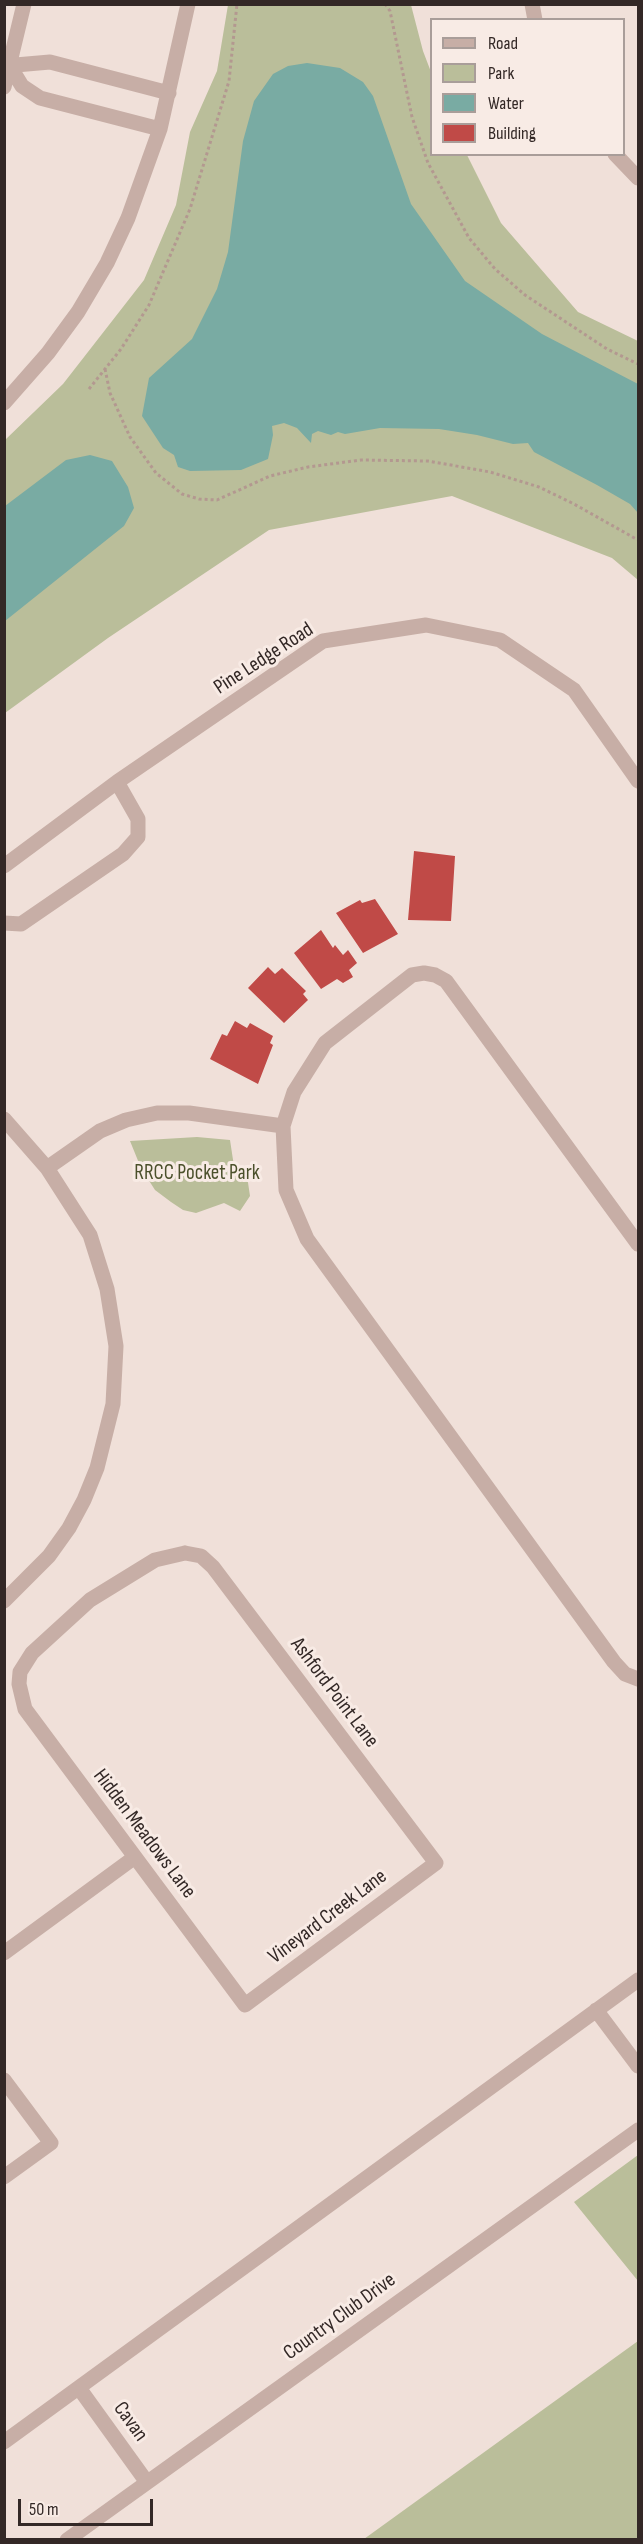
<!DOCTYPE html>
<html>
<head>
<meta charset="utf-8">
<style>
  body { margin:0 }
  #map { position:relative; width:643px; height:2544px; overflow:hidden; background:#f0e0d9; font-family:"Sofia Sans Condensed",sans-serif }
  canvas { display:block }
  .frame { position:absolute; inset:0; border:6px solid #332826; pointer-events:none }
  .legend { position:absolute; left:430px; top:18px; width:195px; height:138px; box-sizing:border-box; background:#f8ebe5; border:2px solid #a99d99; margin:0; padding:8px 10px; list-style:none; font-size:18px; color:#332826 }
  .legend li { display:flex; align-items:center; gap:12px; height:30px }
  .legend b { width:30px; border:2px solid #a99d99 }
  .scale { position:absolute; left:18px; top:2499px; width:135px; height:27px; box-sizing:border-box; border:3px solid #332826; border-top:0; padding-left:8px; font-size:18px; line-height:21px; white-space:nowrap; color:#332826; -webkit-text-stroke:4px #f8ebe5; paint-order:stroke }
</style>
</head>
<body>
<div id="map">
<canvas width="643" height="2544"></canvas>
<div class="frame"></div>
<ul class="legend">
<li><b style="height:8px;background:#c7aea6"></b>Road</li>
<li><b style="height:16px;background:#babe9a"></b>Park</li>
<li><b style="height:16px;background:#79aba3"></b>Water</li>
<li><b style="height:16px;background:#c04a47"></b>Building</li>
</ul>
<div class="scale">50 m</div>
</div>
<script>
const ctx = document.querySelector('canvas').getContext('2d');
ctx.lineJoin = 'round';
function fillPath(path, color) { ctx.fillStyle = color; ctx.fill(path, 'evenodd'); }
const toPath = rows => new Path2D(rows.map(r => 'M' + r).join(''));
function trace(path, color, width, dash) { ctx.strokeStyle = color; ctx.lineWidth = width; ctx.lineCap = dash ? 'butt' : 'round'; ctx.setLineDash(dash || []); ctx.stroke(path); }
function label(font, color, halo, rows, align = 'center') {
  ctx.font = font + ' "Sofia Sans Condensed",sans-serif'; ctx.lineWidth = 6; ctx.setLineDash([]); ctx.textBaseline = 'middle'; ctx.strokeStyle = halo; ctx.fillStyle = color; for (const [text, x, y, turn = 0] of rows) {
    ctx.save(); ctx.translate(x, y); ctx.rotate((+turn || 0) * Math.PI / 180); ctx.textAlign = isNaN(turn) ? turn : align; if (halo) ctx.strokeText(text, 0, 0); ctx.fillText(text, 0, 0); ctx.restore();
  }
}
fillPath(toPath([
  [228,5,411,5,423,51,431,72,432,154,467,155,501,223,578,312,638,341,638,580,612,558,452,496,269,530,108,638,5,713,5,440,63,384,144,280,176,205,190,132,217,71],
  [197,1137,230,1140,235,1173,247,1176,250,1196,240,1211,224,1203,196,1213,183,1210,171,1202,155,1190,141,1168,130,1141],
  [638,2155,638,2281,574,2202],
  [638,2341,638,2539,364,2539]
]), '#babe9a');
fillPath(toPath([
  [307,63,340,68,363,82,373,96,411,204,465,281,542,334,638,384,638,513,630,504,597,485,534,452,528,443,513,444,477,435,439,429,380,428,345,434,338,432,331,435,318,431,312,434,311,443,297,428,284,423,272,426,273,435,268,459,241,470,190,471,178,467,174,455,163,448,142,416,149,378,192,339,217,289,228,252,243,141,254,101,273,74,288,66],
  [90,455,112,461,128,487,134,508,124,526,5,621,5,506,66,460]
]), '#79aba3');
fillPath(toPath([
  [414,851,455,856,451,921,408,920],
  [375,899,398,934,363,953,336,913,360,900,362,903],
  [321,930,333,948,335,945,343,955,348,950,357,963,349,970,353,977,343,983,337,979,321,989,294,953],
  [268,967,275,974,282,968,306,991,303,994,308,1000,284,1023,248,988],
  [235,1021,247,1028,250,1023,273,1036,270,1043,273,1045,258,1084,210,1059,222,1034,227,1036]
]), '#c04a47');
trace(toPath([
  [385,4,390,11,412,117,428,163,469,238,495,269,525,295,607,349,638,364],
  [105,369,110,393,130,437,156,473,182,494,199,499,217,500,270,476,308,467,361,460,428,461,490,472,539,487,574,504,638,540],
  [89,389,121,349,149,305,190,209,229,81,237,4]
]), '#b39890', 3, [3, 3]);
trace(toPath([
  [532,4,535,20],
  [4,66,50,62,169,93],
  [11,68,22,86,40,98,160,129],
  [4,87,24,4],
  [615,154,638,178],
  [4,403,48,353,78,312,107,263,128,218,160,129,188,4],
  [4,866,117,782,323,641,426,625,500,640,574,690,638,781],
  [4,923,21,924,123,854,138,837,138,819,117,782],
  [4,1119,47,1168,90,1235,107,1289,116,1346,113,1404,97,1468,84,1500,69,1528,49,1556,4,1601],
  [283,1126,294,1092,325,1043,412,975,424,973,435,975,446,981,638,1244],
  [47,1168,100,1131,126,1120,157,1113,189,1113,283,1126,286,1190,307,1239,614,1662,625,1674,638,1679],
  [185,1553,201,1556,213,1567,436,1863,245,2005,25,1709,19,1684,20,1672,32,1653,90,1600,155,1560,185,1553],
  [4,1953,135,1857],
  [596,2010,638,2066],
  [4,2080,51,2143,4,2177],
  [79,2388,146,2481],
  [4,2442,638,1980],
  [67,2540,638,2130]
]), '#c7aea6', 15);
label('21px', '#332826', '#f8ebe5', [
  ["Pine Ledge Road",264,659,-33],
  ["Ashford Point Lane",334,1693,53],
  ["Hidden Meadows Lane",144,1834,53],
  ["Vineyard Creek Lane",328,1917,-37],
  ["Country Club Drive",340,2317,-36],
  ["Cavan",130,2422,54]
]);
label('21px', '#4b502b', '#f8ebe5', [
  ["RRCC Pocket Park",197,1174]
]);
</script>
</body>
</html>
